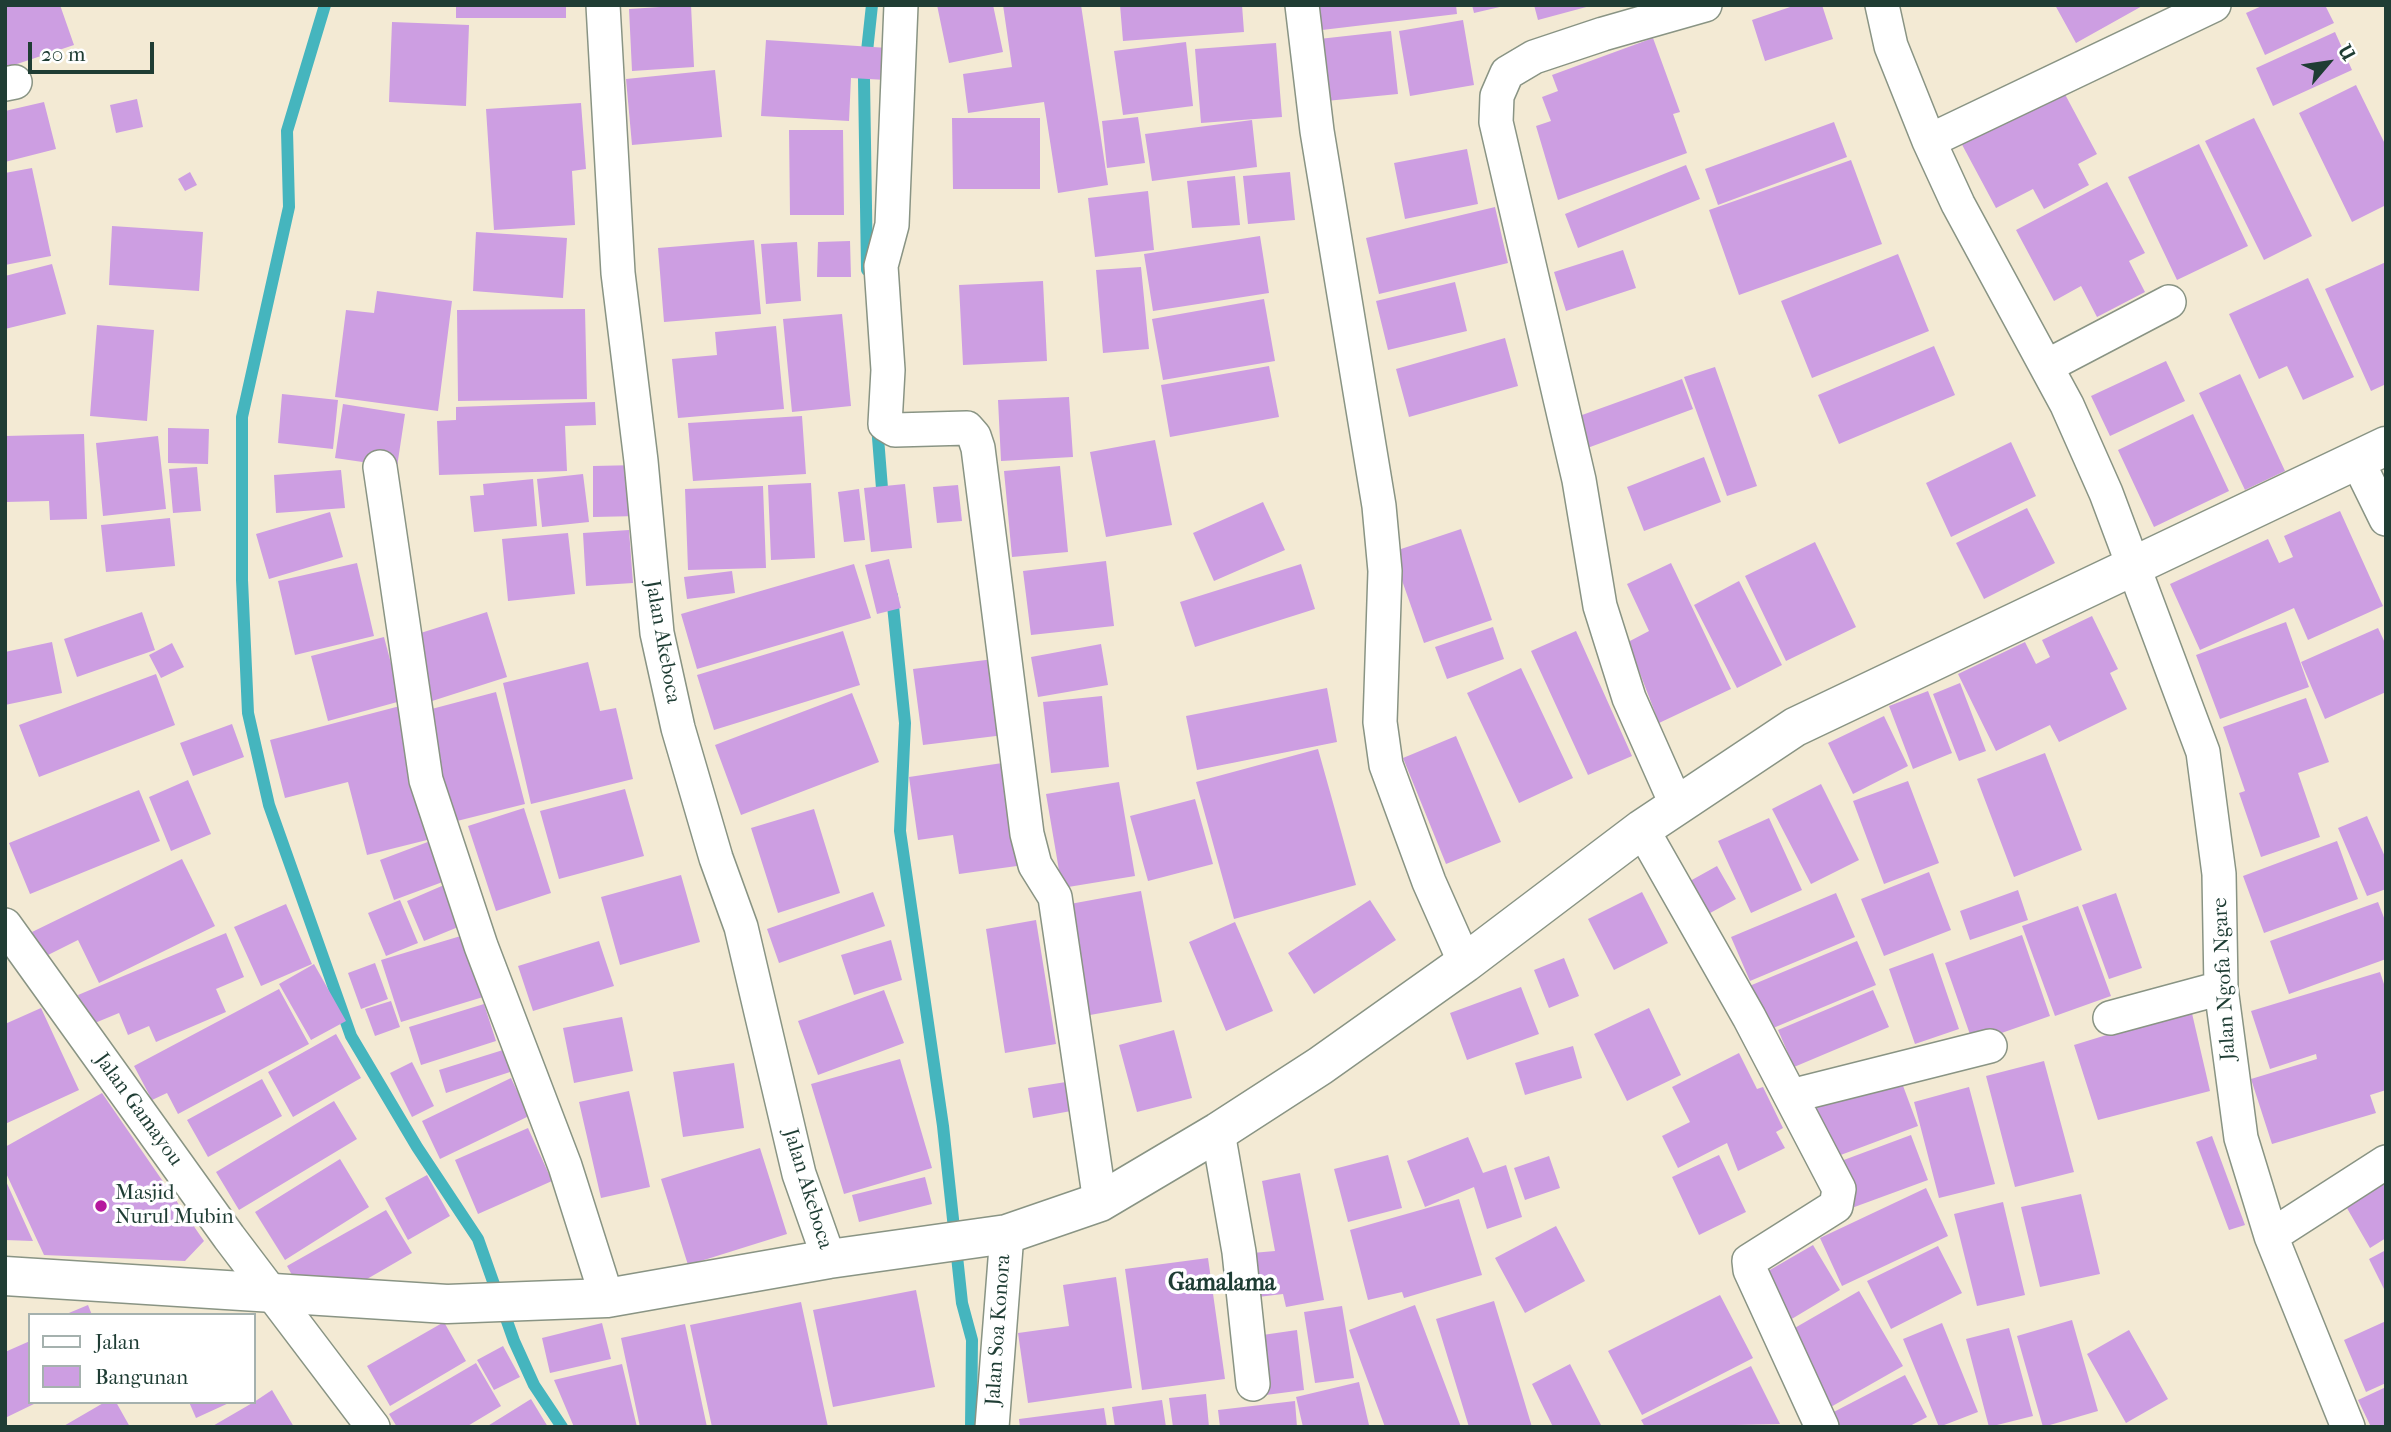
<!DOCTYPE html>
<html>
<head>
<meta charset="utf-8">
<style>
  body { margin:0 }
  #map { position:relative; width:2391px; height:1432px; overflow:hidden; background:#f3ead4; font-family:"IM FELL French Canon",serif }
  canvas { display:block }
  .frame { position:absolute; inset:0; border:7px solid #1f3d34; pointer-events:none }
  .legend { position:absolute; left:28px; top:1313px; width:228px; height:91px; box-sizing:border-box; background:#fff; border:2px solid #a5b1ae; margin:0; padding:9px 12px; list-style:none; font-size:21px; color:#1f3d34 }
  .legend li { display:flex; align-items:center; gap:14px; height:35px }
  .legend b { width:35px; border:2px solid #a5b1ae }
  .north { position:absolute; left:2293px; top:28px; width:70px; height:70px; -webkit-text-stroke:5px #fff; paint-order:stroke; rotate:61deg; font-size:19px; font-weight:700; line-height:28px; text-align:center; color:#1f3d34 }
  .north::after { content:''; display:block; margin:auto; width:24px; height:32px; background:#1f3d34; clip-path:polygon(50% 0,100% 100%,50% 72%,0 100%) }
  .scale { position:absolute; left:28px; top:42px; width:126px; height:32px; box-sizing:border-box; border:4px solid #1f3d34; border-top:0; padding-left:9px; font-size:21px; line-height:24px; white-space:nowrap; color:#1f3d34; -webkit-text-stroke:5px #fff; paint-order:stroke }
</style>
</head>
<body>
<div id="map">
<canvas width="2391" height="1432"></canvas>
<div class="frame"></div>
<ul class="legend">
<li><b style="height:9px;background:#fff"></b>Jalan</li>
<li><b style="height:19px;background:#cd9ee2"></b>Bangunan</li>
</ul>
<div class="north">U</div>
<div class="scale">20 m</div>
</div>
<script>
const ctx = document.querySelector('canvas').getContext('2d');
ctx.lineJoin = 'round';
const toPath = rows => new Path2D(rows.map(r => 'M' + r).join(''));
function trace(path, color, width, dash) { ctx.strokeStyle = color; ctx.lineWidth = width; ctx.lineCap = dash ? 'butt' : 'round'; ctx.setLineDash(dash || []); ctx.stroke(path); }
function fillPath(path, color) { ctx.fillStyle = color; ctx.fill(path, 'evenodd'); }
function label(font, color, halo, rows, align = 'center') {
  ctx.font = font + ' "IM FELL French Canon",serif'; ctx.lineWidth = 7; ctx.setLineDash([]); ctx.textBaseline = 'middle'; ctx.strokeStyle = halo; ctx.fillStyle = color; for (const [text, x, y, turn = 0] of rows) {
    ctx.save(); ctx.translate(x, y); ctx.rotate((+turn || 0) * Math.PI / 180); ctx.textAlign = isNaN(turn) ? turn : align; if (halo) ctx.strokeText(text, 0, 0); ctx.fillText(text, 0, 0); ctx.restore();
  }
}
trace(toPath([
  [325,5,287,131,289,207,242,417,242,580,248,713,269,805,351,1036,417,1147,478,1239,514,1341,534,1385,562,1427],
  [867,270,864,79,872,5],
  [877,425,883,501],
  [892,596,905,723,900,831,943,1126,962,1303,972,1340,971,1427]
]), '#45b5be', 12);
fillPath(toPath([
  [5,5,60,5,74,45,5,68],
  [456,5,566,5,566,18,456,18],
  [691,5,694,67,632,71,629,9],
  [937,5,993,5,1003,52,949,63],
  [1003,5,1081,5,1108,185,1058,193,1044,102,968,113,963,74,1012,67],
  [1120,5,1242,5,1244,32,1123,41],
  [1318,5,1456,5,1457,14,1322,30],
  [1472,5,1504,5,1504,6,1474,13],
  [1534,5,1590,5,1590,6,1538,20],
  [1796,5,1822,5,1833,39,1765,61,1752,20],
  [2055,5,2144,5,2076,43],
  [2264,5,2325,5,2334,23,2265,55,2246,13],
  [1463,20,1474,85,1410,96,1399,31],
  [392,22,469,25,466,106,389,102],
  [1391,31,1398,94,1326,101,1319,39],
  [2335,32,2352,70,2273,106,2256,68],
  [1653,38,1680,112,1673,114,1687,153,1558,200,1536,126,1551,121,1542,97,1558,91,1552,75],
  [766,40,888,48,886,80,851,78,849,121,761,116],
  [1186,42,1193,106,1123,115,1114,51],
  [1276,43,1282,117,1201,123,1195,49],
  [715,70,722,137,632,145,626,79],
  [2060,85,2097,154,2078,164,2089,185,2044,209,2033,189,1996,208,1959,139],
  [2356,85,2386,146,2386,205,2352,222,2299,113],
  [137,99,143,127,116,133,110,105],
  [44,102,56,149,5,162,5,111],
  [581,103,586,169,572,171,575,225,494,230,486,109],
  [1138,117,1145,163,1107,168,1102,121],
  [952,118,1040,118,1040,189,953,189],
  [2254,118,2312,236,2264,260,2205,141],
  [1252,120,1257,167,1152,181,1145,134],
  [1834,122,1847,157,1718,205,1705,169],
  [789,130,843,130,844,215,790,215],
  [2199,144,2248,246,2177,280,2128,177],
  [1467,149,1478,204,1405,219,1394,163],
  [1851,160,1882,244,1739,295,1709,210],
  [1686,165,1700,199,1578,248,1565,214],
  [32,168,51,256,5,265,5,173],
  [190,172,197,185,185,191,178,179],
  [1290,172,1295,220,1248,224,1243,176],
  [1235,176,1240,225,1192,228,1187,181],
  [2107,182,2145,253,2129,261,2145,292,2097,317,2081,286,2054,301,2016,230],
  [1148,191,1154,250,1095,257,1088,198],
  [1495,207,1508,263,1379,294,1366,238],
  [112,226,203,232,199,291,109,285],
  [476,232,567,238,563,298,473,291],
  [1260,236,1269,293,1153,311,1144,254],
  [754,240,761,314,664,322,658,248],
  [850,241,851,277,817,277,818,242],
  [797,242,801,301,766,304,761,244],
  [1623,250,1636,288,1566,311,1554,272],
  [1898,254,1929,331,1812,378,1781,301],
  [2386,262,2386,384,2371,391,2325,289],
  [52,264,66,314,5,329,5,276],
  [1141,267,1149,349,1103,353,1096,270],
  [2308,278,2354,377,2303,400,2287,366,2259,379,2229,314],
  [1043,281,1047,361,963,365,959,285],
  [1455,282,1467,331,1388,350,1376,301],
  [377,291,452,301,438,411,335,397,346,310,374,313],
  [1264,299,1275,361,1163,380,1152,319],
  [585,309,587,399,458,401,457,310],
  [842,314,851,406,792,412,783,319],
  [97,325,154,330,147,421,90,416],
  [776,326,784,409,678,418,672,359,717,355,715,332],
  [1505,338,1518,386,1409,417,1396,369],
  [1934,346,1955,395,1839,444,1818,395],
  [2166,361,2185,401,2110,436,2091,396],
  [1269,366,1279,417,1170,437,1161,385],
  [1715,367,1757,486,1727,496,1684,377],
  [2240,374,2285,471,2245,490,2199,393],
  [1682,379,1693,409,1582,450,1571,419],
  [282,394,338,400,333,449,278,443],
  [1069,397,1073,457,1001,461,998,400],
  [595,402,596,425,565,426,567,471,439,475,437,421,456,420,456,407],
  [343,404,405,414,397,467,335,458],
  [2193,414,2229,491,2154,527,2118,450],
  [802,416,806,474,693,481,688,423],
  [168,428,209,429,208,464,168,463],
  [84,434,87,519,50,520,49,501,5,502,5,436],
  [158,436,166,509,103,516,96,443],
  [1155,440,1172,525,1106,537,1090,452],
  [2011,442,2036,496,1951,537,1926,483],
  [1704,457,1721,502,1644,531,1627,487],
  [638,465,639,516,593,517,593,466],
  [1060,466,1068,552,1012,557,1004,471],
  [197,467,201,511,173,513,169,469],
  [341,470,345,508,276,513,274,475],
  [583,474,589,522,542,527,537,479],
  [533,479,537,526,474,532,470,496,484,495,483,484],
  [811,483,815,558,771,560,768,485],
  [905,484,912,548,871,552,864,488],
  [958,485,962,521,937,523,933,487],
  [763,486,766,568,688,570,685,489],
  [859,489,865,540,844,542,838,492],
  [1263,502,1285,550,1214,581,1193,533],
  [2027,508,2055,563,1984,599,1956,543],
  [2340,511,2383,606,2308,640,2294,608,2200,650,2170,584,2268,539,2279,563,2293,557,2284,536],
  [330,512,343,557,269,579,256,534],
  [170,518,175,566,106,572,101,525],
  [1461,529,1492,620,1424,643,1392,552],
  [629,530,633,583,586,586,583,533],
  [568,533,575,594,508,601,502,539],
  [1815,542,1856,627,1786,661,1745,576],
  [889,559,901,608,877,614,865,565],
  [1106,561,1114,626,1031,635,1023,571],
  [357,563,374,636,295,655,278,581],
  [1671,563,1731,689,1659,723,1628,642,1649,631,1627,584],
  [854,564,871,618,697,669,681,614],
  [1301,564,1315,609,1195,647,1180,602],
  [732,571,735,593,687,599,684,577],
  [1739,581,1782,665,1737,688,1694,605],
  [142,612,155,650,77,677,64,639],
  [487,612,507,677,429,702,408,637],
  [2092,616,2118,669,2110,673,2127,709,2059,742,2050,725,1996,751,1958,674,2025,642,2036,664,2050,657,2042,640],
  [2286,622,2309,687,2220,719,2196,655],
  [1493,627,1504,659,1447,679,1435,647],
  [2378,628,2386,645,2386,692,2325,719,2301,662],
  [843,631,860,685,714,730,697,675],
  [1576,631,1632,756,1588,775,1531,651],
  [384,637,401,701,328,721,311,656],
  [52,642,62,693,5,705,5,652],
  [172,643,184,667,161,678,149,655],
  [1101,644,1108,685,1038,697,1031,657],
  [994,659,1004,735,923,745,913,669],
  [588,662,600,711,616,708,633,779,531,804,503,683],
  [1521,668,1573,778,1519,803,1467,693],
  [156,674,175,725,39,777,19,725],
  [1960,683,1986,751,1959,761,1933,694],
  [1327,688,1337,742,1197,770,1186,716],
  [1928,691,1952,753,1913,769,1889,706],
  [496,692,525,804,453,822,424,711],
  [852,693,879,762,741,815,715,745],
  [1102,696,1109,767,1051,773,1043,702],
  [2306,698,2329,762,2298,773,2320,837,2261,857,2239,793,2245,791,2223,727],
  [400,706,435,838,367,855,348,782,285,798,270,740],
  [1884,716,1908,766,1853,794,1828,743],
  [232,724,244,757,193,776,180,743],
  [1456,736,1501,842,1446,864,1403,758],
  [1318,749,1356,885,1234,919,1196,782],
  [2045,753,2082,850,2014,877,1977,779],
  [1009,762,1024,865,959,874,953,835,918,840,909,777],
  [188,780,211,834,171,851,149,797],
  [1908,781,1939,863,1884,884,1853,801],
  [1119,782,1135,876,1062,888,1046,794],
  [1821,784,1859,860,1811,884,1772,809],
  [625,789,644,856,559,879,540,811],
  [139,790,160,841,30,894,9,843],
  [1195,799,1213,864,1148,881,1130,816],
  [524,808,551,893,496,911,468,826],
  [814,809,840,893,778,913,751,828],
  [2367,816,2386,859,2386,889,2367,896,2338,828],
  [1769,818,1802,890,1751,913,1718,841],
  [433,840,448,880,394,900,380,860],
  [2337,841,2358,899,2264,933,2243,876],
  [182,859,215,926,99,983,78,940,44,957,32,932],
  [1717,866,1736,899,1699,919,1681,886],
  [1929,872,1951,930,1884,956,1861,899],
  [681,875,700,942,620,965,601,897],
  [451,882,468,923,424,941,407,901],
  [2018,890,2028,920,1970,940,1960,911],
  [1141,891,1162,1002,1079,1017,1069,966,1082,964,1070,904],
  [873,892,885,926,779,963,767,929],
  [1642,892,1668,943,1614,970,1588,919],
  [1836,893,1855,937,1750,981,1731,937],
  [2116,893,2142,968,2109,979,2082,905],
  [400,900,418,943,386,956,368,913],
  [1370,900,1396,940,1314,994,1288,953],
  [2378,902,2386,923,2386,959,2289,994,2270,941],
  [286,904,312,964,261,986,234,927],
  [2078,906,2111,996,2055,1016,2022,926],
  [1036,920,1056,1044,1005,1053,986,929],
  [1235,922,1273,1011,1226,1031,1189,942],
  [474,932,493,994,401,1022,381,960],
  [226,933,244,977,216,989,226,1012,156,1042,149,1026,128,1035,119,1013,90,1025,78,995],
  [2022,935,2050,1016,1973,1043,1945,963],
  [891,940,902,980,854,995,841,955],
  [599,941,614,986,533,1011,518,966],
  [1857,941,1876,985,1766,1031,1747,987],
  [1933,953,1959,1029,1915,1044,1889,969],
  [1564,958,1579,996,1549,1008,1534,970],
  [375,963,388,999,361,1009,348,973],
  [314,964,346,1021,311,1040,279,984],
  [2380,972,2386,990,2386,1090,2370,1095,2376,1113,2272,1144,2251,1079,2317,1059,2316,1054,2270,1069,2251,1011],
  [1521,987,1539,1034,1467,1060,1450,1013],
  [279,989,309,1044,178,1114,167,1093,152,1100,134,1066],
  [884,990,904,1043,818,1075,798,1021],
  [1873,990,1889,1027,1794,1067,1778,1030],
  [391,1001,400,1027,375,1036,365,1009],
  [484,1004,496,1041,421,1065,409,1027],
  [41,1008,79,1090,5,1124,5,1024],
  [1649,1008,1681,1075,1627,1101,1594,1034],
  [2191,1009,2210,1091,2098,1120,2074,1045],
  [622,1017,633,1071,574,1083,563,1028],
  [1174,1030,1192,1098,1137,1112,1119,1045],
  [336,1034,361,1078,293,1117,268,1072],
  [1573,1046,1582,1078,1525,1095,1515,1063],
  [503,1050,510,1072,446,1093,439,1070],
  [1739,1053,1757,1089,1763,1087,1783,1128,1776,1132,1785,1148,1738,1171,1727,1143,1678,1168,1662,1136,1690,1122,1672,1087],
  [900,1059,932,1168,844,1194,811,1084],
  [2044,1061,2074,1172,2015,1187,1986,1076],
  [412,1062,434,1106,412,1117,390,1073],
  [734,1063,744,1128,683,1137,673,1072],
  [1899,1075,1918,1126,1830,1159,1810,1108],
  [511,1078,529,1116,440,1159,422,1121],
  [262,1079,282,1116,208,1157,187,1120],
  [1066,1082,1071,1111,1033,1118,1028,1088],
  [1969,1087,1995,1184,1939,1198,1914,1102],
  [629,1091,650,1187,601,1198,579,1102],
  [102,1093,204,1241,185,1261,44,1255,5,1171,5,1147],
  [334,1101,357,1139,239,1210,216,1172],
  [528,1128,552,1181,478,1214,455,1160],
  [1911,1135,1928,1180,1849,1209,1833,1164],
  [2212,1136,2245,1225,2229,1230,2196,1142],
  [1468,1137,1483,1173,1506,1165,1522,1217,1487,1229,1474,1187,1425,1207,1407,1161],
  [760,1148,787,1234,688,1265,661,1179],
  [1388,1155,1402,1208,1348,1222,1334,1169],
  [1719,1155,1746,1212,1699,1235,1672,1177],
  [1549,1156,1560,1188,1525,1200,1514,1168],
  [340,1159,369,1207,285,1260,255,1212],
  [1300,1173,1324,1300,1286,1307,1283,1294,1258,1297,1252,1253,1275,1251,1262,1181],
  [427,1175,450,1216,408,1240,385,1198],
  [925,1177,932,1204,859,1222,852,1195],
  [2386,1178,2386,1238,2370,1248,2344,1203],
  [5,1179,33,1241,5,1240],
  [1926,1188,1948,1236,1842,1286,1820,1238],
  [2081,1194,2100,1274,2040,1287,2021,1207],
  [1459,1199,1482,1275,1404,1298,1402,1292,1368,1300,1350,1230],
  [2003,1202,2025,1295,1977,1306,1954,1214],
  [386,1210,412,1253,367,1279,292,1275,287,1266],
  [1556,1226,1585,1281,1525,1313,1495,1258],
  [1813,1245,1840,1290,1790,1320,1763,1274],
  [1938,1246,1962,1293,1891,1329,1867,1281],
  [2386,1250,2386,1293,2369,1259],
  [1208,1258,1225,1379,1142,1390,1125,1269],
  [1116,1277,1132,1388,1028,1403,1018,1333,1069,1326,1063,1285],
  [916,1290,935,1387,833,1407,813,1310],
  [1859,1291,1903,1366,1829,1408,1786,1333],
  [1720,1295,1753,1358,1642,1415,1608,1351],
  [1494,1301,1532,1427,1469,1427,1436,1319],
  [801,1302,828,1427,712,1427,690,1325],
  [88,1305,92,1315,64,1315],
  [1415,1305,1461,1427,1385,1427,1349,1330],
  [1342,1306,1354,1378,1315,1383,1304,1312],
  [2072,1320,2098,1411,2043,1427,2017,1336],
  [2386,1321,2386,1383,2366,1392,2344,1340],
  [444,1322,466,1361,390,1406,367,1366],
  [602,1323,611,1359,550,1373,542,1338],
  [1942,1323,1978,1412,1939,1427,1903,1339],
  [685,1324,707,1427,640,1427,621,1338],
  [2009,1328,2033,1416,1989,1427,1966,1339],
  [1297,1330,1304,1390,1243,1398,1235,1339],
  [2129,1330,2168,1399,2126,1423,2087,1354],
  [30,1341,30,1402,38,1402,5,1418,5,1352],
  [503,1346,520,1377,494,1390,477,1360],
  [476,1363,501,1406,466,1427,397,1427,389,1414],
  [622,1364,637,1427,574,1427,554,1380],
  [1570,1364,1602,1427,1553,1427,1532,1384],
  [1751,1366,1780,1424,1645,1427,1641,1420],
  [1905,1375,1927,1417,1908,1427,1829,1427,1824,1417],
  [1359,1382,1369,1425,1303,1427,1296,1397],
  [2386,1387,2386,1427,2371,1427,2358,1400],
  [272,1390,294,1427,211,1427,254,1402],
  [1206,1394,1209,1427,1173,1427,1169,1398],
  [531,1399,548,1427,486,1427],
  [1162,1400,1166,1427,1115,1427,1112,1407],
  [1295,1401,1297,1427,1220,1427,1218,1410],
  [105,1402,116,1402,130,1427,62,1427],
  [189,1402,231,1402,196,1418],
  [1104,1408,1107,1427,1020,1427,1019,1419]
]), '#cd9ee2');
const minor = toPath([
  [603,5,618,273,641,461,657,633,678,728,716,858,741,927,799,1174,829,1259],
  [901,5,892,225,881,266,888,370,885,424,895,430,967,428,974,436,978,448,1027,834,1035,865,1055,897,1100,1202],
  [1302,5,1317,131,1379,506,1385,571,1380,722,1386,765,1429,882,1465,963],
  [1882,5,1891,46,1929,141,1958,204,2067,405,2106,493,2203,752,2219,874,2221,988,2241,1138,2271,1236,2348,1427],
  [5,84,15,82],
  [1929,141,2214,5],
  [2047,366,2169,302],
  [2357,460,2386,519],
  [380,467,426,780,481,946,565,1166,607,1298],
  [1677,806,1629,698,1600,606,1579,480,1496,122,1497,96,1507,73,1534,57,1603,34,1705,5],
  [1642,829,1749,1017,1839,1189,1836,1206,1749,1261,1750,1270,1822,1427],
  [5,925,229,1237,373,1427],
  [2110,1018,2221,988],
  [1791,1096,1990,1046],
  [1218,1132,1239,1252,1253,1384],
  [2271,1236,2386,1162],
  [992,1427,1007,1234]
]);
const tertiary = toPath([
  [5,1276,447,1304,607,1298,829,1259,1007,1234,1100,1202,1218,1132,1320,1066,1465,963,1642,829,1795,727,2386,446]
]);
trace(minor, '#899484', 36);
trace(tertiary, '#899484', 41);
trace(minor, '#fff', 33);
trace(tertiary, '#fff', 38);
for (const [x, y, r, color] of [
  [101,1206,7,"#b5179e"]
]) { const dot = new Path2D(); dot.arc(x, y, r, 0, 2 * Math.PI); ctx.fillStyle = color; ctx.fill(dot); trace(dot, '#fff', 2.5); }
label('21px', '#1f3d34', '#fff', [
  ["Jalan Akeboca",662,642,80],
  ["Jalan Ngofa Ngare",2225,979,-93],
  ["Jalan Gamayou",138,1110,54],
  ["Jalan Akeboca",807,1189,73],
  ["Jalan Soa Konora",999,1330,-86]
]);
label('21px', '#1f3d34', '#fff', [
  ["Masjid",115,1194],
  ["Nurul Mubin",115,1218]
], 'left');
label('bold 24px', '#1f3d34', '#fff', [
  ["Gamalama",1222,1284]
]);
</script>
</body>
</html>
